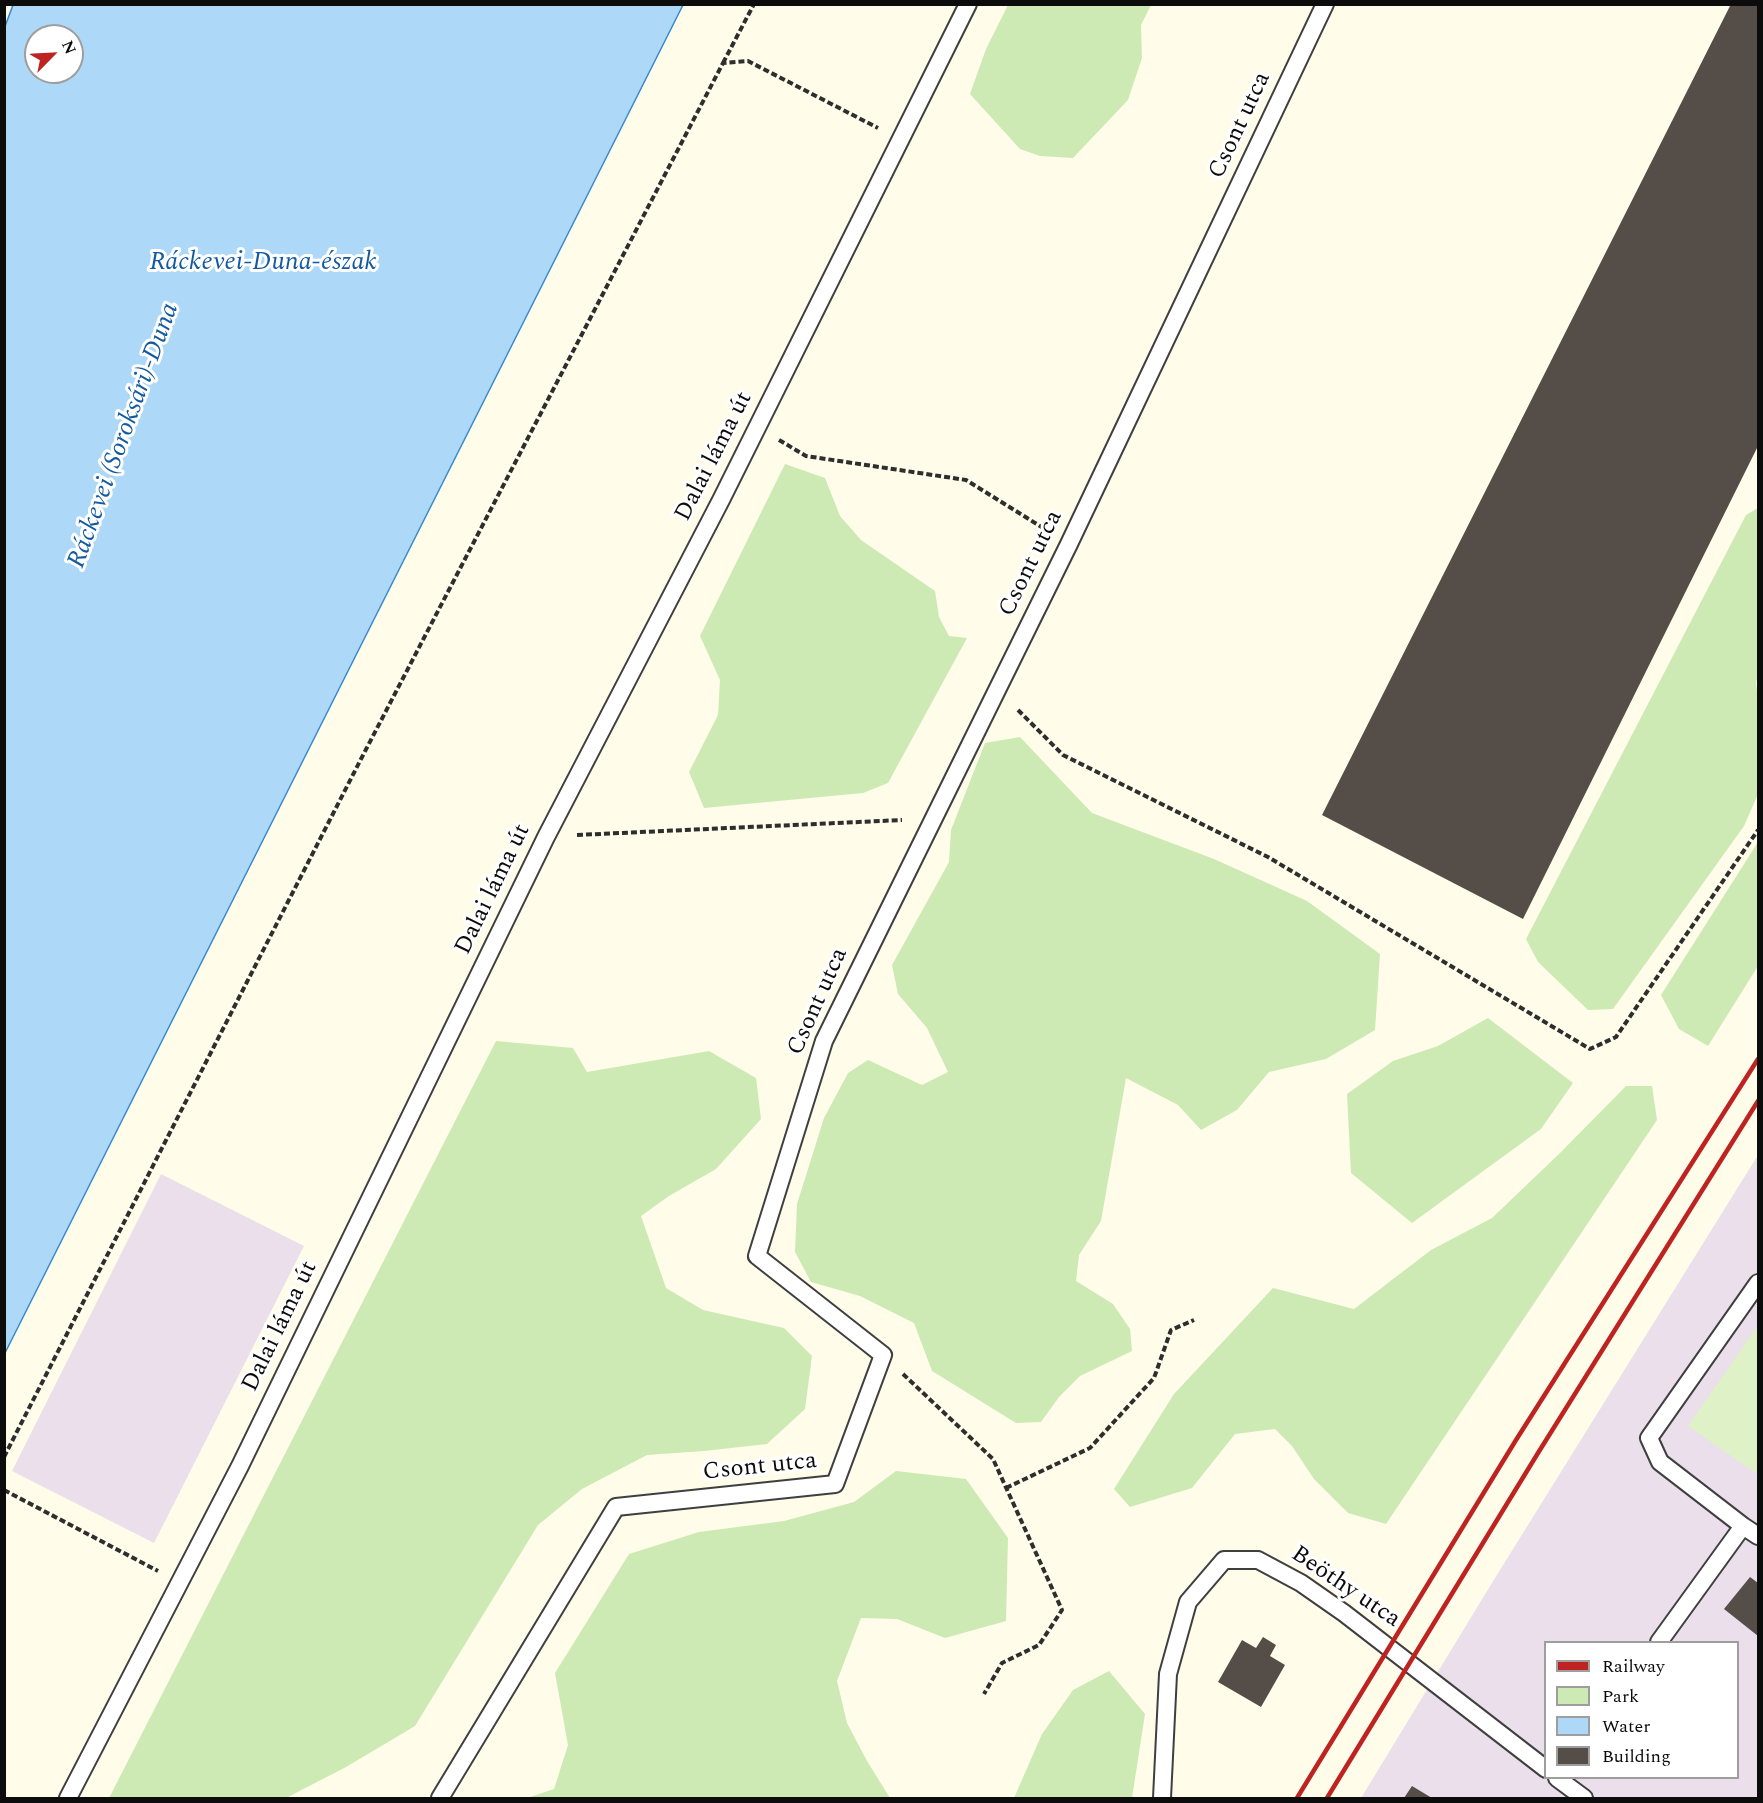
<!DOCTYPE html>
<html>
<head>
<meta charset="utf-8">
<style>
  body { margin:0 }
  #map { position:relative; width:1763px; height:1803px; overflow:hidden; background:#fffcea; font-family:Spectral,serif }
  canvas { display:block }
  .frame { position:absolute; inset:0; border:6px solid #0c0c0c; pointer-events:none }
  .legend { position:absolute; left:1544px; top:1641px; width:195px; height:138px; box-sizing:border-box; background:#fff; border:2px solid #9e9e9e; margin:0; padding:8px 10px; list-style:none; font-size:18px; color:#0c0c0c }
  .legend li { display:flex; align-items:center; gap:12px; height:30px }
  .legend b { width:30px; border:2px solid #9e9e9e }
  .north { position:absolute; left:24px; top:24px; width:60px; height:60px; box-sizing:border-box; background:#fff; border:2px solid #9e9e9e; border-radius:50%; rotate:66deg; font-size:16px; font-weight:700; line-height:24px; text-align:center; color:#0c0c0c }
  .north::after { content:''; display:block; margin:auto; width:21px; height:27px; background:#be2321; clip-path:polygon(50% 0,100% 100%,50% 72%,0 100%) }
</style>
</head>
<body>
<div id="map">
<canvas width="1763" height="1803"></canvas>
<div class="frame"></div>
<ul class="legend">
<li><b style="height:8px;background:#be2321"></b>Railway</li>
<li><b style="height:16px;background:#cdeab4"></b>Park</li>
<li><b style="height:16px;background:#aed8f7"></b>Water</li>
<li><b style="height:16px;background:#554e48"></b>Building</li>
</ul>
<div class="north">N</div>
</div>
<script>
const ctx = document.querySelector('canvas').getContext('2d');
ctx.lineJoin = 'round';
function fillPath(path, color) { ctx.fillStyle = color; ctx.fill(path, 'evenodd'); }
const toPath = rows => new Path2D(rows.map(r => 'M' + r).join(''));
function trace(path, color, width, dash) { ctx.strokeStyle = color; ctx.lineWidth = width; ctx.lineCap = dash ? 'butt' : 'round'; ctx.setLineDash(dash || []); ctx.stroke(path); }
function label(font, color, halo, rows, align = 'center') {
  ctx.font = font + ' Spectral,serif'; ctx.lineWidth = 6; ctx.setLineDash([]); ctx.textBaseline = 'middle'; ctx.strokeStyle = halo; ctx.fillStyle = color; for (const [text, x, y, turn = 0] of rows) {
    ctx.save(); ctx.translate(x, y); ctx.rotate((+turn || 0) * Math.PI / 180); ctx.textAlign = isNaN(turn) ? turn : align; if (halo) ctx.strokeText(text, 0, 0); ctx.fillText(text, 0, 0); ctx.restore();
  }
}
fillPath(toPath([
  [1758,1155,1758,1798,1361,1798,1495,1578],
  [1546,1642,1738,1642,1738,1778,1546,1778],
  [161,1174,304,1246,154,1543,12,1471]
]), '#eadfeb');
fillPath(toPath([
  [1008,5,1151,5,1141,25,1142,58,1128,100,1073,158,1040,156,1020,149,970,94,986,49],
  [785,464,825,478,840,516,861,540,935,591,939,617,949,636,967,638,888,783,863,793,704,808,689,772,718,715,720,680,700,636],
  [1758,508,1758,674,1756,683,1758,698,1758,794,1744,826,1613,1009,1588,1010,1538,962,1526,939,1746,515],
  [1020,737,1092,813,1214,859,1307,901,1380,954,1375,1030,1326,1059,1269,1072,1237,1110,1201,1130,1178,1105,1126,1078,1101,1221,1079,1255,1076,1281,1113,1304,1130,1329,1132,1351,1080,1376,1059,1397,1041,1422,1016,1423,932,1371,914,1323,860,1296,811,1282,795,1252,797,1204,824,1118,848,1073,868,1060,922,1085,948,1072,927,1028,898,994,892,965,949,862,951,830,985,743],
  [1758,842,1758,966,1708,1046,1679,1029,1661,995],
  [1488,1018,1573,1083,1541,1129,1412,1223,1351,1173,1347,1094,1393,1061,1438,1046],
  [496,1041,573,1048,587,1072,709,1051,756,1078,761,1119,716,1169,669,1196,641,1216,666,1288,703,1310,784,1328,812,1356,805,1409,767,1444,704,1451,647,1455,582,1489,538,1525,415,1726,346,1767,286,1798,109,1798],
  [1626,1086,1652,1086,1657,1120,1386,1524,1348,1513,1314,1479,1292,1446,1275,1429,1235,1434,1192,1488,1130,1507,1114,1489,1174,1394,1273,1288,1354,1309,1431,1250,1492,1218,1560,1153],
  [896,1471,966,1479,1008,1538,1006,1621,945,1638,897,1619,861,1618,837,1681,847,1723,867,1761,890,1798,527,1798,554,1789,568,1745,555,1673,629,1554,699,1532,784,1521,854,1502],
  [1109,1671,1145,1714,1132,1798,1014,1798,1042,1734,1073,1690]
]), '#cdeab4');
fillPath(toPath([
  [1758,1325,1758,1475,1688,1426]
]), '#dff1c6');
const water = toPath([
  [13,5,683,5,5,1353,4,29,13,5],
  [36,36,72,36,72,72,36,72,36,36]
]);
fillPath(water, '#aed8f7');
trace(water, '#3489d0', 1.5);
fillPath(toPath([
  [1731,4,1758,4,1758,446,1523,919,1322,815],
  [1750,1577,1758,1583,1758,1636,1724,1609],
  [1263,1637,1276,1645,1270,1656,1285,1665,1261,1707,1218,1682,1242,1640,1256,1648],
  [1412,1786,1432,1798,1404,1798]
]), '#554e48');
const service = toPath([
  [1743,1526,1758,1536],
  [1659,1642,1743,1526,1660,1462,1649,1438,1758,1283],
  [1557,1778,1584,1798],
  [68,1798,240,1466,546,837,721,500,968,4],
  [440,1798,616,1507,835,1484,883,1355,757,1256,824,1041,1069,544,1325,4],
  [1162,1798,1168,1674,1188,1602,1224,1560,1258,1560,1301,1583,1344,1613,1546,1769]
]);
trace(service, '#3f3f3f', 20);
trace(toPath([
  [723,63,754,4],
  [779,440,806,456,966,480,1048,531],
  [1018,710,1063,755,1268,857,1590,1049,1616,1037,1758,830],
  [577,835,902,820],
  [903,1374,993,1459,1062,1610,1039,1645,1002,1663,984,1694],
  [4,1457,361,759,723,63,748,61,878,128],
  [1006,1488,1090,1448,1154,1378,1171,1330,1194,1320],
  [4,1490,158,1571]
]), '#2e2e2e', 4, [6, 3]);
trace(service, '#fff', 16);
trace(toPath([
  [1297,1798,1516,1440,1758,1059],
  [1327,1798,1538,1453,1758,1101]
]), '#be2321', 4.5);
label('24px', '#0c0c0c', '#fff', [
  ["Csont utca",1241,126,-65],
  ["Dalai láma út",715,457,-63],
  ["Csont utca",1032,564,-64],
  ["Dalai láma út",494,890,-64],
  ["Csont utca",819,1002,-66],
  ["Dalai láma út",281,1327,-64],
  ["Csont utca",760,1468,-6],
  ["Beöthy utca",1345,1588,34]
]);
label('italic 26px', '#135a9f', '#fff', [
  ["Ráckevei-Duna-észak",263,264],
  ["Ráckevei (Soroksári)-Duna",125,436,-70]
]);
</script>
</body>
</html>
